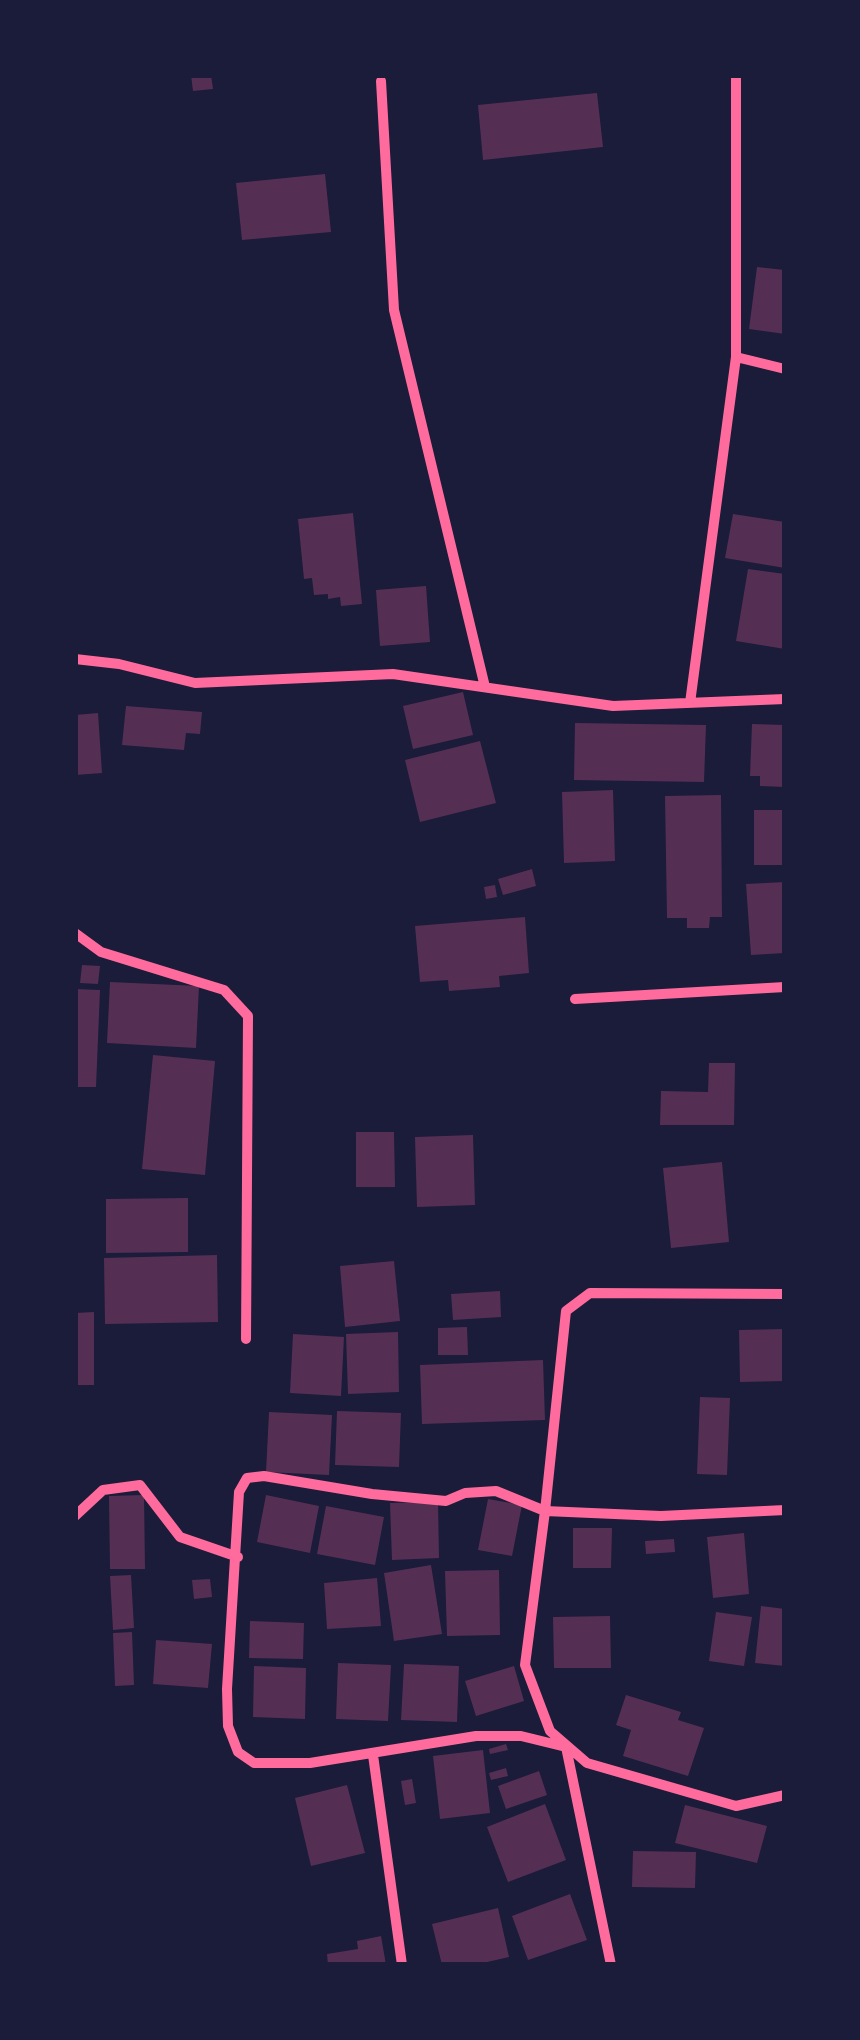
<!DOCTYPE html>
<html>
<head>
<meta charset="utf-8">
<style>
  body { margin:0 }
  #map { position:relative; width:860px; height:2040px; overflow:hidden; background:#1b1b3a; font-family:Inter,sans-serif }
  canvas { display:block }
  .frame { position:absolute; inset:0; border:78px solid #1b1b3a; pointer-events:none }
</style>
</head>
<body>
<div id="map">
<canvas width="860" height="2040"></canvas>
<div class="frame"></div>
</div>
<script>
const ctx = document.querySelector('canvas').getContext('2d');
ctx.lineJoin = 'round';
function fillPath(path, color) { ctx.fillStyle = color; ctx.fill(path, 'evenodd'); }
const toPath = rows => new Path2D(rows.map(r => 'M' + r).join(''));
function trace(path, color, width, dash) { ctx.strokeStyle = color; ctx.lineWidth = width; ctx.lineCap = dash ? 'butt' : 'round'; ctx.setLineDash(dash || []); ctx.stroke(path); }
fillPath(toPath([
  [191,75,211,75,213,89,193,91],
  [597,93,603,147,483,160,478,105],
  [325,174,331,232,242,240,236,183],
  [757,267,785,270,785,334,749,329],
  [353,513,362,604,341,606,340,597,328,599,328,594,314,595,312,578,304,579,298,519],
  [733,514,785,522,785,568,725,558],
  [748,569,785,574,785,649,736,641],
  [426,586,430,642,380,646,376,590],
  [463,692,473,735,413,749,403,706],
  [126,706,202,712,200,734,186,733,184,750,122,745],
  [98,713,102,773,75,775,75,715],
  [575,723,706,725,704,782,574,780],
  [752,724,785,725,785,787,760,786,760,776,750,776],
  [480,741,496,803,420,822,405,760],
  [613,790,615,861,564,863,562,792],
  [721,795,722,917,710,917,709,928,687,928,687,918,667,918,665,796],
  [754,810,785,810,785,865,754,865],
  [532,869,536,886,503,895,498,879],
  [785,882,785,953,751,955,746,884],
  [495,885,497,897,486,899,484,887],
  [525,917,529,973,499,976,500,987,449,991,448,980,420,982,415,926],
  [82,965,100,966,98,984,80,983],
  [110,982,199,986,196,1048,107,1043],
  [75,989,100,990,96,1087,75,1087],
  [153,1055,215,1061,205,1175,142,1169],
  [709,1063,735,1063,734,1125,660,1125,661,1091,708,1092],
  [356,1132,394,1132,395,1187,356,1187],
  [473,1135,475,1205,417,1207,415,1137],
  [722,1162,729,1242,671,1248,663,1168],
  [188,1198,188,1252,106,1253,106,1199],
  [217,1255,218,1322,105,1324,104,1258],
  [394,1261,400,1321,345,1327,340,1266],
  [500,1291,501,1317,453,1320,451,1294],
  [94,1312,94,1385,75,1385,75,1313],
  [467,1327,468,1355,438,1355,438,1328],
  [785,1329,785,1381,740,1382,739,1330],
  [398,1332,399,1392,348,1394,346,1334],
  [293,1334,344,1337,341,1396,290,1393],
  [543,1360,545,1420,422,1424,420,1365],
  [700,1397,730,1398,727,1475,697,1474],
  [337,1411,401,1413,399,1467,335,1465],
  [269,1412,332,1415,329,1475,266,1472],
  [144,1495,145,1569,110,1569,109,1496],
  [266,1495,319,1506,310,1553,257,1542],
  [488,1499,522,1505,512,1556,478,1550],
  [438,1502,439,1558,392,1560,390,1503],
  [326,1506,384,1517,375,1565,317,1554],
  [573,1528,612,1528,611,1568,573,1568],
  [744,1533,749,1594,713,1598,707,1537],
  [674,1539,675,1552,646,1554,645,1541],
  [431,1565,442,1634,394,1641,384,1573],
  [499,1570,500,1635,447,1636,445,1571],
  [131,1575,134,1628,113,1630,110,1576],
  [377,1578,381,1626,327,1629,324,1583],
  [210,1579,212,1597,194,1599,192,1580],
  [761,1606,785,1609,785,1666,755,1663],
  [716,1612,752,1617,744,1666,709,1661],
  [610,1616,611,1668,554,1668,553,1617],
  [250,1621,304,1623,303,1659,249,1658],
  [132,1632,134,1685,115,1686,113,1633],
  [156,1640,212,1644,208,1688,153,1684],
  [338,1663,391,1665,388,1721,336,1719],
  [404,1664,459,1666,457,1722,401,1720],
  [254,1666,306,1668,305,1719,253,1717],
  [514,1666,524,1701,476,1716,465,1681],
  [626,1695,681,1712,678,1720,704,1728,688,1776,623,1756,631,1730,616,1725],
  [506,1744,508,1750,490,1754,489,1749],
  [483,1750,490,1813,440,1819,433,1756],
  [506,1768,508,1776,491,1780,489,1773],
  [539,1771,547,1795,506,1809,498,1786],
  [412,1779,416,1803,405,1805,401,1781],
  [347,1785,365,1853,311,1866,295,1798],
  [545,1804,566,1860,508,1882,487,1827],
  [685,1805,767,1826,757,1863,675,1843],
  [633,1851,696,1852,695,1888,632,1887],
  [570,1894,587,1940,528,1960,512,1916],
  [498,1908,509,1957,474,1965,442,1965,432,1924],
  [381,1936,386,1965,328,1965,327,1954,358,1949,357,1941]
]), '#542f53');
trace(toPath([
  [381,81,394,310,485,687],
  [736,357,785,369],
  [75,659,119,664,195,683,393,674,613,706,785,699],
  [690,703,736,357,736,75],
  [75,933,101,952,224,990,248,1016,246,1339],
  [575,999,785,987],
  [785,1294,590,1293,566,1311,545,1511,661,1516,785,1510],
  [75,1516,103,1490,140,1485,180,1537,238,1557],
  [373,1755,402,1965],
  [611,1965,566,1747,521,1736,476,1736,310,1763,254,1763,238,1752,228,1726,227,1689,239,1492,247,1478,264,1476,372,1494,446,1501,465,1493,496,1491,545,1511,525,1665,550,1731,587,1763,736,1806,785,1795]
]), '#ff6b9d', 10);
</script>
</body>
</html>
